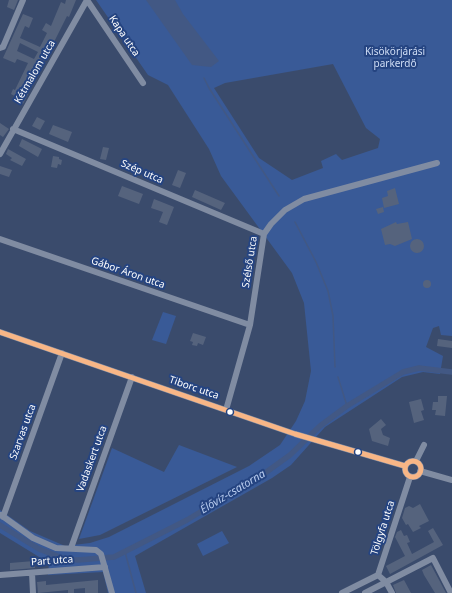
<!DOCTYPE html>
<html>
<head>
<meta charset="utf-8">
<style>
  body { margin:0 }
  canvas { display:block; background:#3a4b6c }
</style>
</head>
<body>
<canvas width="452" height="593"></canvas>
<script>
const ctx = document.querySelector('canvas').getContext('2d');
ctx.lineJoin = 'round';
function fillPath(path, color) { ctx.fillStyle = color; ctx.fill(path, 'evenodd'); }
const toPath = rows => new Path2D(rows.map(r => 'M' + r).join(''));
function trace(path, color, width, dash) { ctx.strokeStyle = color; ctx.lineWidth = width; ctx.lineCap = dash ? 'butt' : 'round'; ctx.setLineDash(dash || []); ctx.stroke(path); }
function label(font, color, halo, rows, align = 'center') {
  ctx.font = font + ' "Noto Sans",sans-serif'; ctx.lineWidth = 4; ctx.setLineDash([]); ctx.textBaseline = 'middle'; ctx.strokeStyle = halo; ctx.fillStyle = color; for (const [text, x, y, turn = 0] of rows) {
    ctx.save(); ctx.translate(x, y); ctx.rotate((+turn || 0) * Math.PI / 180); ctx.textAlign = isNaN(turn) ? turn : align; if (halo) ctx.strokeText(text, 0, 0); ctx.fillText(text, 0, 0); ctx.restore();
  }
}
fillPath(toPath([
  [96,0,452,0,452,336,441,335,439,326,433,328,426,347,443,356,440,374,423,372,402,377,325,427,291,465,272,478,135,556,146,593,108,593,103,572,48,575,49,563,0,533,0,510,30,531,65,546,90,543,109,537,249,466,280,445,296,421,305,401,311,371,304,303,292,273,221,176,209,149,168,85,148,75],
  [333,64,366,128,380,139,378,148,342,160,336,154,321,161,323,168,292,180,259,158,214,88,225,83],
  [163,312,176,316,166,344,152,340],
  [179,445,237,467,100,535,79,539,112,448,164,472],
  [222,531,229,543,203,556,197,544]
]), '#395a97');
fillPath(toPath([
  [146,0,175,0,183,14,219,61,211,67,192,65]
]), '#425884');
trace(toPath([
  [204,78,209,88,279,196],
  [295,222,316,262,328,291,333,316,335,367],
  [338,377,347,406],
  [125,552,136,593]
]), '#425884', 1.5);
trace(toPath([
  [0,525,39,549,65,559,78,560,114,557,187,520,265,473,290,455,320,426,347,406,403,372,419,368,452,372]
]), '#425884', 5.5);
fillPath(toPath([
  [9,0,18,0,14,10,7,7],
  [66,0,76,0,69,17,67,16,23,104,18,101,20,99,11,94,13,89,15,90,28,63,17,59,15,63,3,58,23,14,33,18,29,28,25,26,20,38,40,47,47,33,42,30,46,23,51,26,61,2,65,4],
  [20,43,38,52,34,59,17,51],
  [37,117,45,121,40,130,32,126],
  [0,123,9,129,3,137,0,135],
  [53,125,72,132,68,142,49,134],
  [22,139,42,149,38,157,19,146],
  [103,147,109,148,106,160,100,159],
  [8,149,26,159,22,166,10,160,12,158,6,154],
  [53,156,59,157,59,159,62,160,61,165,58,164,57,168,51,167],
  [0,166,12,170,9,177,0,174],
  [178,170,186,173,180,188,172,185],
  [122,186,143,194,139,204,118,196],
  [395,188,399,204,384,208,382,198,388,196,387,191],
  [195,190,225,203,221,210,192,197],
  [154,199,174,207,167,225,159,222,163,212,151,208],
  [383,207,384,212,378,214,376,209],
  [396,222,397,224,408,222,412,239,395,246,390,244,385,245,381,229],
  '410 246a7 7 0 1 1 14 0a7 7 0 1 1-14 0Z',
  '423 284a4 4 0 1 1 8 0a4 4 0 1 1-8 0Z',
  [193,333,206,337,203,345,198,343,197,346,192,345,193,342,190,341],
  [438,339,452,341,452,348,437,346],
  [438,396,447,396,445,416,435,415,436,410,432,410,433,402,438,402],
  [421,399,424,410,421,411,424,420,414,423,409,402],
  [381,419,386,425,381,429,383,435,390,438,388,446,372,441,369,429],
  [420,504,429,521,419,526,421,528,413,532,408,524,406,525,402,518,405,508,409,506,413,508],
  [433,528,443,545,390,574,386,566,405,556,395,537,397,532,401,530,404,536,407,535,410,542,407,543,412,554,434,542,428,531],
  [34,561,35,568,10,570,10,563],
  [431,565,438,578,446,593,435,593,424,575,422,570],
  [98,580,98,593,85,593,85,588,74,589,74,593,68,593,68,590,38,593,37,582,46,581,46,585],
  [404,580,411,593,396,593,393,585]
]), '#55637d');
trace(toPath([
  [87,0,143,83],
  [0,48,3,47,23,0],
  [13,129,264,234],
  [0,154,87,0],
  [0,239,250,325],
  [0,332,295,434,405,466],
  [226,410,250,325,264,234,271,224,285,210,304,199,437,163],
  '405 469a8 8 0 1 1 16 0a8 8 0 1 1-16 0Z',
  [416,461,424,445],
  [420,471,452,480],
  [1,515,33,538,56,548,96,550,101,554,112,593],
  [3,517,62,353],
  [71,548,132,377],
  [32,573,33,593],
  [0,575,105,567],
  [342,593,378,575],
  [365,593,433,558,451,593],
  [392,593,386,582,378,575,410,477]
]), '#808ca2', 6);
trace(toPath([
  [0,332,295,434,405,466],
  '405 469a8 8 0 1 1 16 0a8 8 0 1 1-16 0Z'
]), '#f8b686', 5);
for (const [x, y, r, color] of [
  [230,412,3.5,"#fff"],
  [358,452,3.5,"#fff"]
]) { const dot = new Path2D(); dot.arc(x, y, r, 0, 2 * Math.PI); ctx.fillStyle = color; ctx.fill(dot); trace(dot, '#254481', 1.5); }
label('10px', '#fff', '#254481', [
  ["Kapa utca",124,36,56],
  ["Kétmalom utca",35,72,-60],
  ["Szép utca",142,172,23],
  ["Szélső utca",250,262,-81],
  ["Gábor Áron utca",128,273,19],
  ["Tiborc utca",194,388,19],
  ["Szarvas utca",23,432,-70],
  ["Vadaskert utca",92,459,-70],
  ["Tölgyfa utca",383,528,-72],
  ["Part utca",52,561,-4]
]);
label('10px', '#cfddf5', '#254481', [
  ["Kisökörjárási",395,52],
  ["parkerdő",395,64]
]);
label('italic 11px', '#b7cbee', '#254481', [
  ["Élővíz-csatorna",233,492,-31]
]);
</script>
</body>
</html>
